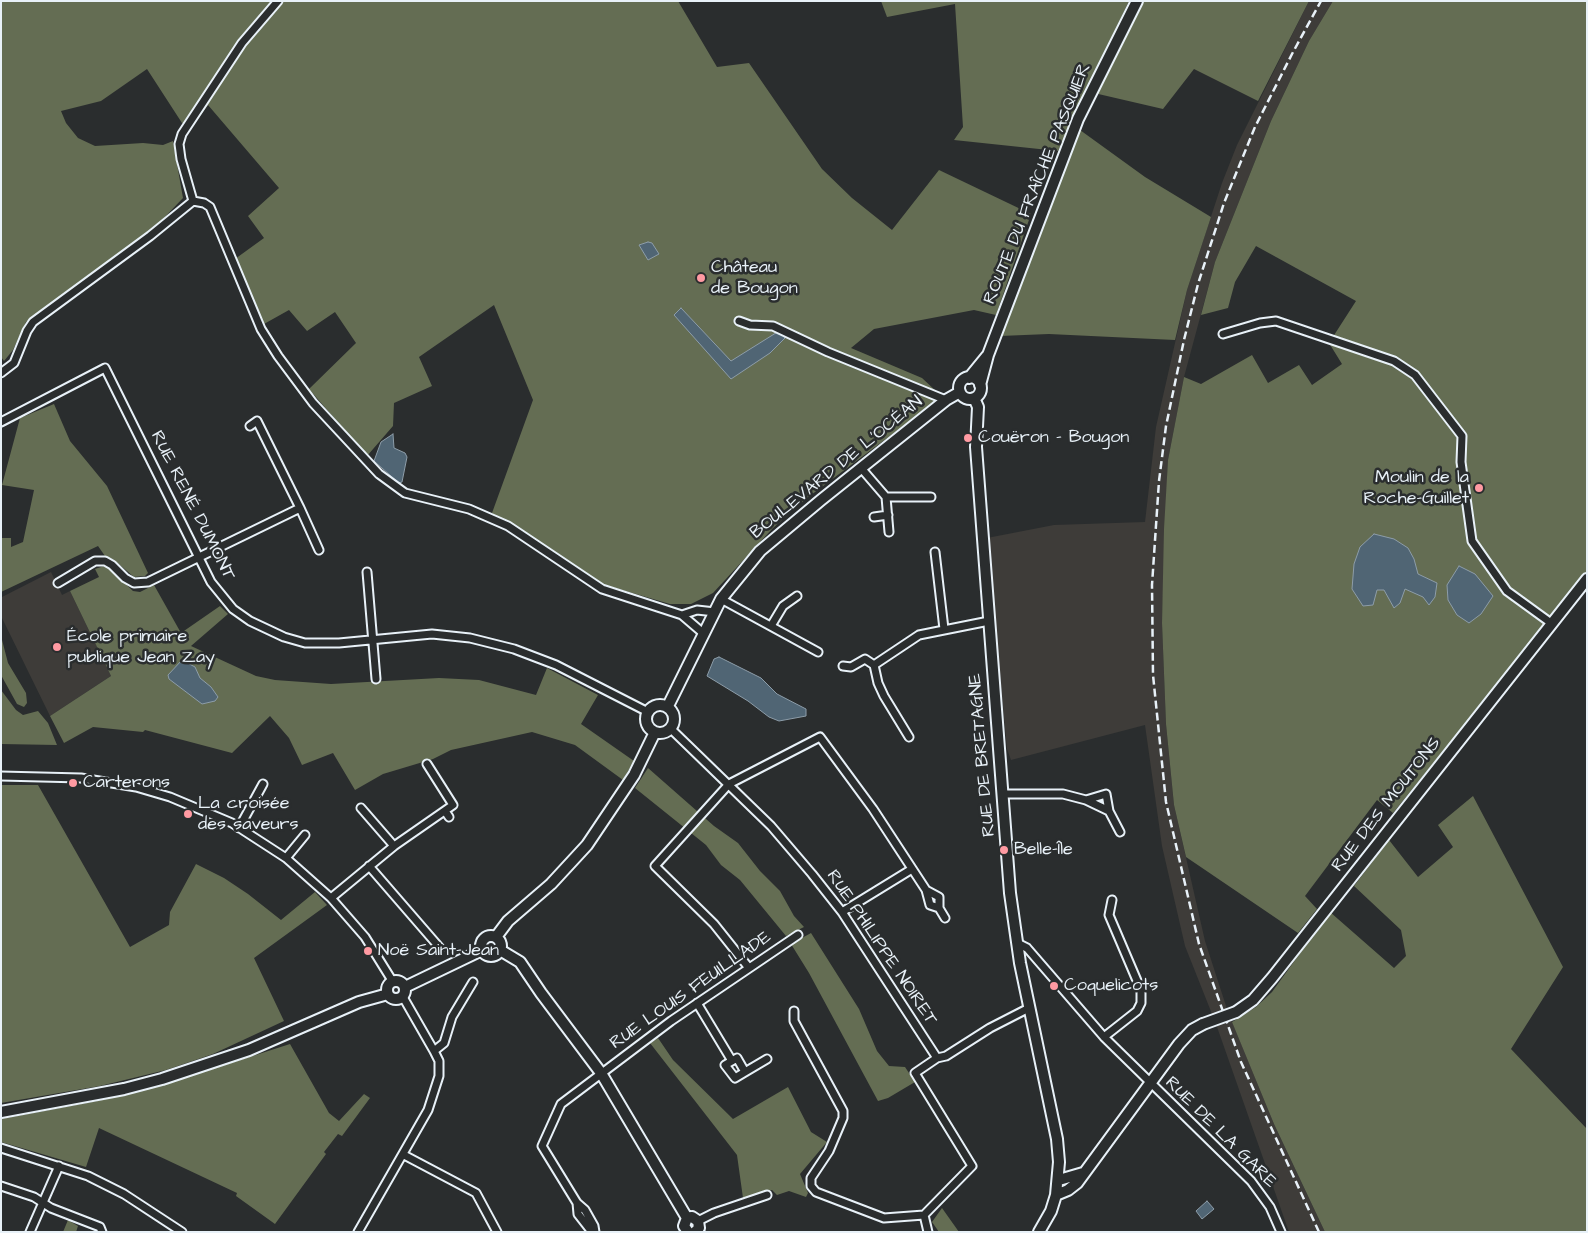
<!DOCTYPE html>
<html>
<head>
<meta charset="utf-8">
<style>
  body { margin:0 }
  #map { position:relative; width:1588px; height:1233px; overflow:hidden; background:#2a2d2e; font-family:"Architects Daughter",sans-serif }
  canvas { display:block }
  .frame { position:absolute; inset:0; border:2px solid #e8f1f8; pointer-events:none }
</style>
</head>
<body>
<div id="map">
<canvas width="1588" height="1233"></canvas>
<div class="frame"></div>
</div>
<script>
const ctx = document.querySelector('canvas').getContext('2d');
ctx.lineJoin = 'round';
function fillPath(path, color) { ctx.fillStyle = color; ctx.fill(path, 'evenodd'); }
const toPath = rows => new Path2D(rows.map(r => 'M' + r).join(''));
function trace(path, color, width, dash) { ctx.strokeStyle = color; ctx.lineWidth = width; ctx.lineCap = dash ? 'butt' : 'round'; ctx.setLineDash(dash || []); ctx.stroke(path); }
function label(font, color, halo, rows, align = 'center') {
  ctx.font = font + ' "Architects Daughter",sans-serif'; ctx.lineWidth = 5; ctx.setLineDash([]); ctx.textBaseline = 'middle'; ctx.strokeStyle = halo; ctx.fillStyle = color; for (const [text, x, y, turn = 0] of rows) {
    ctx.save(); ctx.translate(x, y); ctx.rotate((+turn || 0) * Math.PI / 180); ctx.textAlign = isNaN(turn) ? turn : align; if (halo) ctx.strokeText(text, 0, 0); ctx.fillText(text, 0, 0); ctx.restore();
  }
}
fillPath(toPath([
  [1309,1,1333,1,1309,41,1271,121,1215,262,1184,377,1168,460,1162,623,1166,724,1174,805,1205,941,1227,1009,1212,1014,1185,946,1162,846,1145,725,1011,760,1007,749,987,538,1054,525,1145,522,1156,427,1187,290,1222,183,1237,145],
  [51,572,62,595,70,591,111,676,50,716,2,618,2,597],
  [1231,1019,1274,1124,1325,1232,1289,1232,1216,1024]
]), '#3e3c39');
fillPath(toPath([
  [1,1,678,1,717,67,749,63,822,169,852,198,892,230,939,170,1031,214,996,315,974,310,874,329,851,348,922,378,937,392,938,400,807,498,773,528,713,593,691,604,670,604,598,583,492,513,533,400,494,305,419,357,432,386,394,403,393,426,367,456,309,389,356,343,335,312,307,331,289,310,264,324,235,259,264,238,248,216,279,188,208,105,192,127,182,123,147,69,101,101,61,111,66,123,78,138,95,146,143,143,163,145,173,141,183,198,161,221,111,262,26,322,13,350,4,361,1,357],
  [881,1,1129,1,1058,151,954,140,963,127,955,4,887,17],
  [1142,1,1309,1,1258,101,1194,69,1163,109,1094,93],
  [1333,1,1587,1,1587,573,1393,813,1377,800,1305,896,1317,909,1298,933,1186,857,1174,805,1166,724,1162,623,1164,529,1168,460,1184,377,1201,384,1252,355,1268,383,1299,365,1312,385,1342,364,1329,343,1356,301,1256,246,1235,282,1228,308,1201,315,1215,262,1271,121,1309,41],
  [1080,130,1145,177,1211,217,1187,290,1175,340,1049,334,1000,336],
  [54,404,70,441,107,486,148,573,145,576,134,577,114,560,105,556,98,546,1,592,1,538,11,538,11,547,23,542,34,490,2,485,20,418],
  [104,566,109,568,133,591,140,592,154,585,181,633,220,606,228,614,191,646,256,676,275,680,331,684,439,678,479,680,536,695,547,668,598,695,581,724,634,761,623,780,575,745,532,732,451,750,433,759,383,774,355,790,333,753,302,765,289,738,270,716,232,753,145,730,143,732,93,727,64,743,50,716,111,676,70,591,99,577,95,569],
  [1,636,8,663,26,693,27,703,24,707,17,704,1,675],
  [1,690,16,710,23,715,38,711,48,723,57,745,1,744],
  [648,768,714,826,738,843,760,871,780,891,794,916,804,927,786,936,740,880,721,865,706,845,635,788],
  [1,785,38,785,130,947,169,925,170,912,196,864,224,878,248,894,281,920,315,892,327,905,254,958,284,1021,213,1054,166,1070,100,1086,1,1103],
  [1473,796,1563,967,1511,1049,1587,1129,1587,1232,1325,1232,1274,1124,1232,1022,1256,1007,1272,992,1330,912,1394,968,1406,956,1401,930,1354,886,1389,840,1418,877,1453,847,1438,825],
  [811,933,859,1009,877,1051,889,1066,905,1067,915,1082,888,1098,878,1101,809,973,791,944],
  [658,1038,673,1060,733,1119,788,1087,811,1132,827,1142,800,1174,808,1193,806,1197,789,1191,777,1195,772,1190,743,1198,737,1155,650,1043],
  [290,1044,329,1113,339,1121,364,1094,370,1098,342,1136,338,1134,324,1152,326,1154,275,1224,236,1196,237,1193,99,1128,86,1167,1,1142,1,1119,97,1101,162,1085],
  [942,1208,959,1232,939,1232,932,1222],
  [68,1220,78,1226,76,1232,63,1232]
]), '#646d53');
const water = toPath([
  [648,242,652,243,659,254,648,260,639,245,648,242],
  [681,308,731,361,779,331,785,338,770,353,731,379,674,315,681,308],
  [393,434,394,448,405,453,407,457,402,482,399,483,374,461,381,442,393,434],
  [1374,534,1394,539,1408,548,1414,559,1418,574,1437,583,1435,597,1429,605,1423,597,1405,589,1400,603,1394,608,1384,590,1377,590,1373,605,1363,606,1352,589,1354,564,1360,547,1374,534],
  [1459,566,1475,574,1493,596,1481,614,1469,623,1457,615,1448,600,1447,585,1459,566],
  [719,657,761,678,777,694,806,709,806,716,779,721,769,717,748,701,707,676,714,659,719,657],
  [182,660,195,667,200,678,211,687,218,697,215,701,202,704,169,679,168,675,182,660],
  [1207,1201,1214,1209,1202,1219,1196,1211,1207,1201]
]);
fillPath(water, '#506574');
trace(water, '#8d9da9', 1);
const street = toPath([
  [193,201,181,159,179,144,182,134,242,43,278,1],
  [739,321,750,325,773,326,828,352,946,400],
  [1223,334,1260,323,1276,321,1394,361,1415,375,1462,436,1461,462,1472,541,1507,591,1551,623],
  [1,373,14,363,27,331,33,322,150,236,193,201,204,203,210,207,261,329,278,356,313,403,379,474,405,493,469,509,508,526,602,589,682,615,703,633],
  [1,422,105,368,211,582,233,609,250,621,284,637,305,643,339,643,432,634,470,638,514,649,556,665,648,712],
  [250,426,257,421,300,508],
  [861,468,886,497],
  [874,517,888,515],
  [889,532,886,497,931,497],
  [935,552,944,629],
  [367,572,376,679],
  [58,583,95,561,105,561,112,565,125,578,134,583,148,582,300,508,319,550],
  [721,599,818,652],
  [682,615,697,610,715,612],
  [771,626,783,606,797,596],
  [874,665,878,683,884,696,909,737],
  [843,666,851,667,865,659,874,665,919,635,989,621],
  [671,729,771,826,812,874,842,912,937,1058,915,1073,972,1166,924,1215],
  [1,776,81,778,136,787,170,797,232,823,286,858,331,898,365,937,393,982],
  [1003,794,1063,794,1086,800,1109,811,1120,832],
  [1086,800,1106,794,1109,811],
  [361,808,394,846],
  [445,811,449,817],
  [239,828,263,784],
  [286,858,305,835],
  [369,866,440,948],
  [926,890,930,905,939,908],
  [331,898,394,846,453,805,427,764],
  [842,912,912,869],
  [1017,943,1027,948,1104,1037,1251,1181,1270,1207,1281,1232],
  [749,968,714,924,655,866,729,784,820,737,873,809,926,890,939,897,939,908,945,918],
  [697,1003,732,1061],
  [794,1011,794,1021,843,1111,843,1118,829,1151,811,1178,811,1186,816,1192,884,1218,924,1215,928,1232],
  [1104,1037,1137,1011,1141,1003,1141,990,1109,915,1112,900],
  [434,1051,444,1043,452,1017,473,982],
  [937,1058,946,1056,990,1028,1029,1008],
  [745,1072,737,1058,725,1065,735,1078,745,1072,767,1059],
  [1,1148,88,1176,124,1194,182,1232],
  [404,1155,476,1193,497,1232],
  [1,1186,34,1197,51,1208,100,1227,102,1232],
  [577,1203,578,1214,592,1232],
  [698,1221,714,1213,767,1195],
  [30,1232,59,1166],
  [358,1232,428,1110,439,1076,439,1061,434,1051,403,997],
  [595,1232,594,1226,585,1210,577,1203,542,1146,561,1104,671,1021,798,935]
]);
const secondary = toPath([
  '959 388a11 11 0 1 1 22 0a11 11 0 1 1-22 0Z',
  [969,378,987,356],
  [980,385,988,355,1078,119,1137,1],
  [974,398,978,407,976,447,1010,893,1020,963,1057,1139,1059,1162,1056,1195,1051,1211,1039,1232],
  '646 719a14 14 0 1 1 28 0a14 14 0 1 1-28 0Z',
  [668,706,721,599,760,551,821,500,946,400,960,392],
  '481 946a10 10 0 1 1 20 0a10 10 0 1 1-20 0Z',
  [496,937,508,921,551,884,587,845,634,775,655,732],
  [500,950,520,962,541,993,601,1073,687,1218],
  '387 990a9 9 0 1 1 18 0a9 9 0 1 1-18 0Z',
  [405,987,482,950],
  [1236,1012,1253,1000,1272,978,1587,579],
  [1,1112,124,1089,162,1079,249,1050,359,1002,388,994],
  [1059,1180,1083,1173],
  [1056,1195,1068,1190,1077,1183,1179,1044,1192,1030,1203,1024],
  [687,1218,692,1217,698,1221,699,1228,695,1232],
  [687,1218,684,1226,688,1232]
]);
trace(street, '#e8f1f8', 11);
trace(secondary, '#e8f1f8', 14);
trace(street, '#2a2d2e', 7);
trace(secondary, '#2a2d2e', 10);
trace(toPath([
  [1319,1232,1241,1062,1199,944,1166,802,1153,675,1152,585,1159,481,1166,426,1184,340,1198,284,1224,203,1255,127,1292,54,1321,1]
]), '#e8f1f8', 2.5, [8, 4]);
const secondaryBridge = toPath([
  [1203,1024,1236,1012]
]);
trace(secondaryBridge, '#e8f1f8', 14, []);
trace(secondaryBridge, '#2a2d2e', 10);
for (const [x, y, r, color] of [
  [701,278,5,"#ff9aa2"],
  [968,438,5,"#ff9aa2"],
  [1479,488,5,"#ff9aa2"],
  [57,647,5,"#ff9aa2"],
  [73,783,5,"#ff9aa2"],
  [188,814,5,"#ff9aa2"],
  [1004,850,5,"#ff9aa2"],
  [368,951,5,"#ff9aa2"],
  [1054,986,5,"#ff9aa2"]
]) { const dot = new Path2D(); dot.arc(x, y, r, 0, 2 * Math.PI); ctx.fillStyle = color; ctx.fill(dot); trace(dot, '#2a2d2e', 2); }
label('18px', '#e8f1f8', '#2a2d2e', [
  ["ROUTE DU FRAÎCHE PASQUIER",1038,184,-68],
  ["BOULEVARD DE L'OCÉAN",837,468,-39],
  ["RUE RENÉ DUMONT",192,506,63],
  ["RUE DE BRETAGNE",983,755,-95],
  ["RUE DES MOUTONS",1387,805,-52],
  ["RUE PHILIPPE NOIRET",881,948,56],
  ["RUE LOUIS FEUILLADE",691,991,-35],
  ["RUE DE LA GARE",1220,1133,45]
]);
label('18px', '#e8f1f8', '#2a2d2e', [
  ["Château",711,268],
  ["de Bougon",711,289],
  ["Couëron - Bougon",978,438],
  ["Moulin de la",1469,478,"right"],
  ["Roche-Guillet",1469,499,"right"],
  ["École primaire",67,637],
  ["publique Jean Zay",67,658],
  ["Carterons",83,783],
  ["La croisée",198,804],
  ["des saveurs",198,825],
  ["Belle-Île",1014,850],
  ["Noë Saint-Jean",378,951],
  ["Coquelicots",1064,986]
], 'left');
</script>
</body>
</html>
